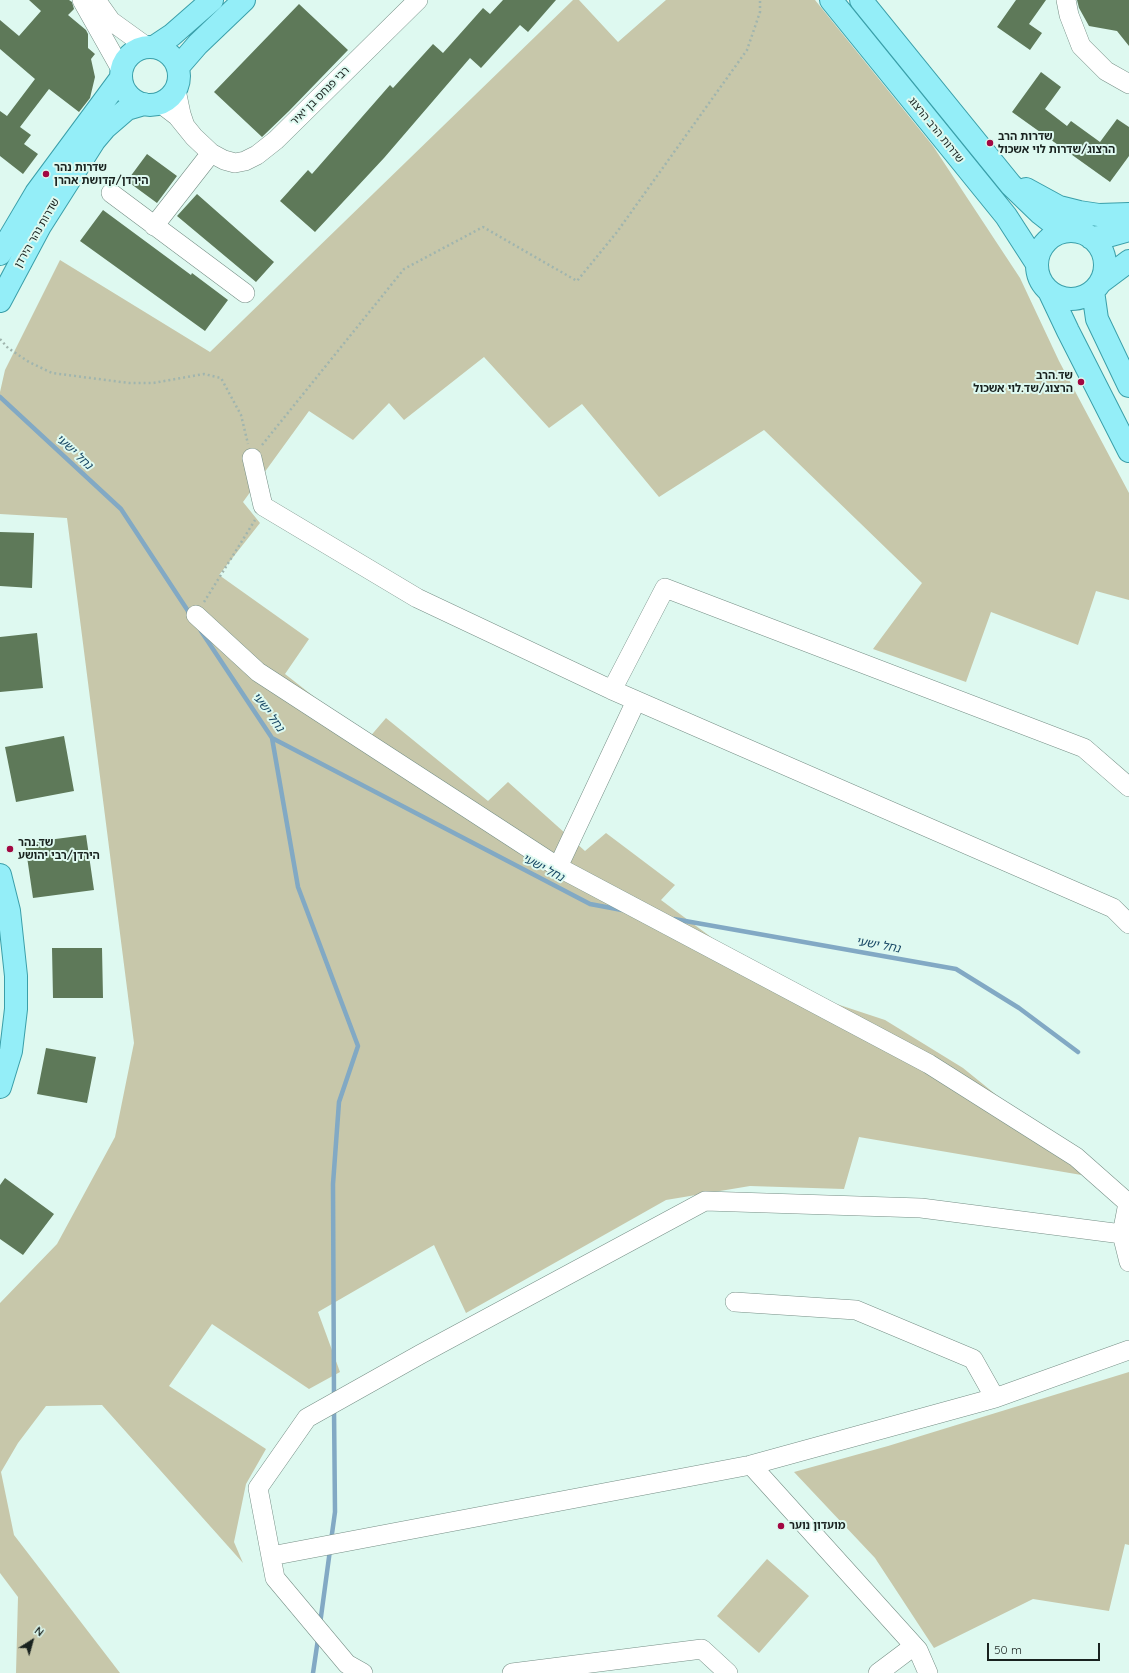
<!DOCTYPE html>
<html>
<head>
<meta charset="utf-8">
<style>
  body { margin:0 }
  #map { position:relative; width:1129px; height:1673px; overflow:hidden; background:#def9f0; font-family:Quicksand,sans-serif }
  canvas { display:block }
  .north { position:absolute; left:12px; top:1621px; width:40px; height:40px; -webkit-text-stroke:3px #def9f0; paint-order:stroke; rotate:37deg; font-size:11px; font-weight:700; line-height:16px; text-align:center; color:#19221f }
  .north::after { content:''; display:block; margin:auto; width:14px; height:18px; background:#19221f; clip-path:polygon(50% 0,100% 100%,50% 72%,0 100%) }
  .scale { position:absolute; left:987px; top:1643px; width:113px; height:18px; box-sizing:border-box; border:2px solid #19221f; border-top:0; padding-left:5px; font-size:12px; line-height:14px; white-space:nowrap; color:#19221f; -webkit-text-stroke:3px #def9f0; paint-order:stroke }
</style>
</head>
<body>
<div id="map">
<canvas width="1129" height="1673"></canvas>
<div class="north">N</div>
<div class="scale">50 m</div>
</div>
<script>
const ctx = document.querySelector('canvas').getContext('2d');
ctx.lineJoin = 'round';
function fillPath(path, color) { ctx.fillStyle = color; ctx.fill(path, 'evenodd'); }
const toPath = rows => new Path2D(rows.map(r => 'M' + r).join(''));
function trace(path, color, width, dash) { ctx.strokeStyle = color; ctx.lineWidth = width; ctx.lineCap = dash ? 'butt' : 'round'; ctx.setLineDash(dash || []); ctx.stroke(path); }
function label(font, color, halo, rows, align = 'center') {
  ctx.font = font + ' Quicksand,"Noto Sans Hebrew",sans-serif'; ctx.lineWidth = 4; ctx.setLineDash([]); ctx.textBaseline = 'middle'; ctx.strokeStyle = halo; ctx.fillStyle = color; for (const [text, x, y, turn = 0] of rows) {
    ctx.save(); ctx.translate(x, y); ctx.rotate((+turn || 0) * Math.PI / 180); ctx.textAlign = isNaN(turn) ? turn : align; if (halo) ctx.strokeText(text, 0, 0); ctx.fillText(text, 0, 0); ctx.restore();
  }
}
fillPath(toPath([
  [573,0,579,0,618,42,666,0,815,0,933,146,1020,278,1059,361,1129,493,1129,600,1096,591,1078,645,991,612,966,682,873,649,922,583,764,430,659,497,582,404,549,428,484,357,404,420,389,403,353,440,309,411,243,502,260,523,219,575,309,639,285,674,368,739,386,718,488,801,508,782,585,851,606,833,675,885,661,900,773,983,885,1020,963,1068,1099,1178,859,1137,844,1189,750,1186,666,1200,466,1313,434,1245,318,1312,340,1372,309,1389,212,1324,169,1386,266,1449,246,1484,234,1542,243,1563,102,1405,46,1406,18,1443,1,1472,14,1535,120,1673,16,1673,18,1597,0,1573,0,1303,57,1244,115,1137,134,1043,67,518,0,514,0,392,5,370,60,260,210,352],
  [1129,1372,1129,1545,1125,1544,1109,1611,1033,1599,934,1648,875,1558,794,1472,888,1446],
  [767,1559,809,1596,759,1653,717,1616]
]), '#c7c7aa');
trace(toPath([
  [0,397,121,509,190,614],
  [201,631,272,738,590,904,622,910],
  [272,738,298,887,358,1046,339,1102,333,1184,334,1397],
  [674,919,956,969,1019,1008,1078,1052],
  [331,1541,335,1512,334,1408],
  [320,1624,330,1550],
  [313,1673,318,1639]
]), '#82a9c4', 4.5);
fillPath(toPath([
  [29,0,69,0,72,2,74,9,68,15,86,30,88,34,88,48,95,54,91,59,95,77,90,98,79,112,49,89,20,127,31,135,24,144,38,154,23,174,0,156,0,111,7,116,35,79,0,49,0,20,19,36,41,11],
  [503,0,556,0,528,32,520,25,481,68,470,58,384,158,315,232,280,201,308,170,312,174,390,85,393,88,433,44,443,53,483,8,490,14],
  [1016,0,1046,0,1029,24,1042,33,1030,50,997,27],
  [1077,0,1129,0,1129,46,1117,31,1089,26,1079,8],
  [299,4,348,50,289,111,262,137,214,92],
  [1041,72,1061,87,1045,109,1067,126,1071,121,1100,142,1117,119,1129,127,1129,156,1110,182,1012,112],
  [147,154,177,176,157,203,127,181],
  [197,194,274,262,256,282,177,216],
  [103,210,191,275,192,273,228,300,205,331,80,241],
  [0,532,34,533,32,588,0,586],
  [37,633,43,688,0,692,0,637],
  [64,736,74,791,16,802,5,747],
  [86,835,94,890,33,898,25,843],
  [52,948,102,948,103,998,53,998],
  [46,1048,96,1057,87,1103,37,1094],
  [5,1178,54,1214,23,1255,0,1239,0,1185]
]), '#5e7959');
const minor = toPath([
  [82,0,122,71],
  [96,0,111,21,147,47],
  [1066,0,1069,15,1081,46,1106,71,1129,84],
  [176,90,181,114,184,123],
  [160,103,177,116,194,137,211,153,224,160,235,163,245,161,257,155,276,140,418,0],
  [111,193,245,293],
  [154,226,211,153],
  [252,458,263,506,417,598,612,690,1113,908,1129,924],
  [196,615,258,672,558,867,929,1064,1076,1157,1128,1203,1122,1234,1129,1262],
  [612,690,665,588,1084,748,1129,787],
  [558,867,636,701],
  [735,1302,856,1310,973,1359,995,1398],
  [751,1465,918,1650,928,1673],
  [271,1556,751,1465,995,1398,1129,1350],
  [363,1673,347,1664,275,1578,258,1488,307,1418,421,1354,705,1201,921,1208,1122,1234],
  [512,1673,702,1649,728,1673],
  [878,1673,914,1646]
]);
const major = toPath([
  [831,0,1006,216,1037,264],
  [861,0,1011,185,1040,213,1054,224,1071,231],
  [154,47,172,35,212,0],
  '121 76a29 29 0 1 1 58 0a29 29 0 1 1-58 0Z',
  [178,67,198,44,244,0],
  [1026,189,1059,207,1079,212,1099,215,1129,214],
  '1037 265a34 34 0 1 1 68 0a34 34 0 1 1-68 0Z',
  [1091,238,1108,236,1129,230],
  [0,254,36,193,121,78],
  [1101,282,1129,261],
  [1093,291,1097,319,1129,386],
  [1050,293,1068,331,1129,451],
  [0,301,40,226,94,141,105,128,127,109,144,104],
  [0,875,9,911,13,948,16,976,16,1009,11,1051,0,1087]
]);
trace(minor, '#768f86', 20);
trace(major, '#3a9fa9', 24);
trace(toPath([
  [0,339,8,348,29,362,52,373,129,383,153,383,204,374,221,378,241,415,248,444],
  [262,445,404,269,483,227,577,281,617,232,747,50,760,12,760,0],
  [204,602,255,520]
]), '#a0b5ae', 2.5, [2, 3]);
trace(minor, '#fff', 19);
trace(major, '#94eef8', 22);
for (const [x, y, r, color] of [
  [990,143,4,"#a20742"],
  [46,174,4,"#a20742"],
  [1081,382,4,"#a20742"],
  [10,849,4,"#a20742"],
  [781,1526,4,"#a20742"]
]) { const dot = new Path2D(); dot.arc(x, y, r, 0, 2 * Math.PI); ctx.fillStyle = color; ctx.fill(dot); trace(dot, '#def9f0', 1.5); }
label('11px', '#19221f', '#def9f0', [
  ["רבי פנחס בן יאיר",320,96,-45],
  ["שדרות הרב הרצוג",936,130,51],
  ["שדרות נהר הירדן",37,233,-60]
]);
label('bold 11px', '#19221f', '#def9f0', [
  ["שדרות הרב",998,137],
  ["הרצוג/שדרות לוי אשכול",998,150],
  ["שדרות נהר",54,168],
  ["הירדן/קדושת אהרן",54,181],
  ["שד.הרב",1073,376,"right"],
  ["הרצוג/שד.לוי אשכול",1073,389,"right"],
  ["שד.נהר",18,843],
  ["הירדן/רבי יהושע",18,856],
  ["מועדון נוער",789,1526]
], 'left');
label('italic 12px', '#174764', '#def9f0', [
  ["נחל ישעי",74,452,43],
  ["נחל ישעי",268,712,54],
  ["נחל ישעי",543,868,28],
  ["נחל ישעי",878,945,10]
]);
</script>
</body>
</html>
